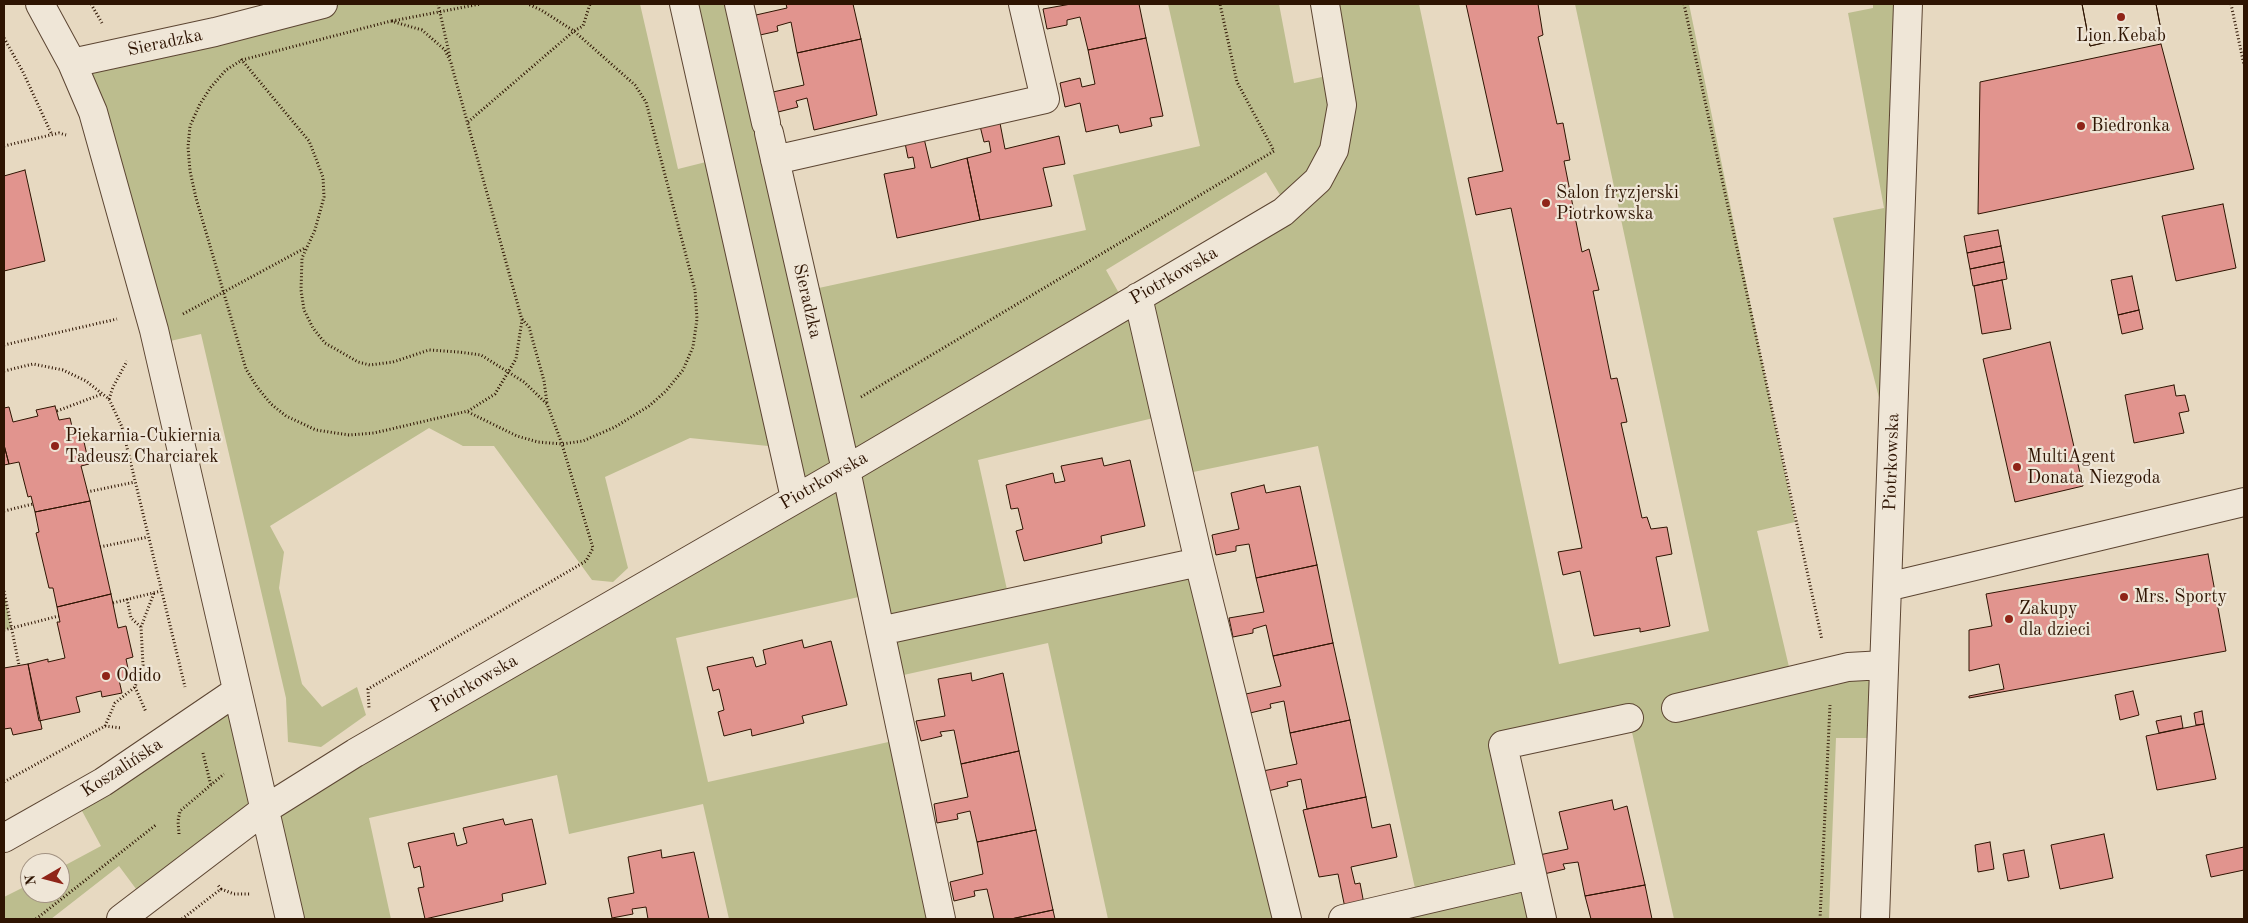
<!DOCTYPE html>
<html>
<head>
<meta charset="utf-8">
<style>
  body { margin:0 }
  #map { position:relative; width:2248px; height:923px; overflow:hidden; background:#e7d9c1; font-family:"Old Standard TT",serif }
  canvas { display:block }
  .frame { position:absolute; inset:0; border:5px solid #2e1402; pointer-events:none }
  .north { position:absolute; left:20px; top:853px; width:50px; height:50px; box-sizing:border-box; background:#efe6d7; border:1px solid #a29282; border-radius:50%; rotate:262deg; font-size:14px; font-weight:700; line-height:20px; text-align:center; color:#2e1402 }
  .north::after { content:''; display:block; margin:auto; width:18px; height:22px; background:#8f2418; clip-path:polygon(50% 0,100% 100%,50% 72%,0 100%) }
</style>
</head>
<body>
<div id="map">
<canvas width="2248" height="923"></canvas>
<div class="frame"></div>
<div class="north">N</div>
</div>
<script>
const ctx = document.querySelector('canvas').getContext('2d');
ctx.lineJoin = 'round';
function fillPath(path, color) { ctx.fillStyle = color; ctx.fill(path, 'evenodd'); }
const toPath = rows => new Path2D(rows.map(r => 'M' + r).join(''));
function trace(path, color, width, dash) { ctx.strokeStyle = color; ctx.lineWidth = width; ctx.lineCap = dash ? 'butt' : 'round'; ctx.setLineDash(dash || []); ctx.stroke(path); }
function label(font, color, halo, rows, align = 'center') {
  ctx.font = font + ' "Old Standard TT",serif'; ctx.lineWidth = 4.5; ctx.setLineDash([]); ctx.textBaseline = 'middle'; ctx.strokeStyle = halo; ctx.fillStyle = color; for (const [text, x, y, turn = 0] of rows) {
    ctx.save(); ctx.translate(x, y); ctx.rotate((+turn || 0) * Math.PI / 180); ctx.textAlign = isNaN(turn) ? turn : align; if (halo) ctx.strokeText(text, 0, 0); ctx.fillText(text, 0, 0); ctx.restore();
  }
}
fillPath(toPath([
  [323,4,640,4,678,169,718,159,684,4,739,4,805,291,1086,230,1073,175,1200,146,1168,4,1279,4,1294,83,1336,74,1325,4,1419,4,1559,664,1709,631,1575,4,1689,4,1795,522,1757,531,1789,667,1880,651,1881,738,1836,738,1829,919,1674,919,1629,719,1503,745,1542,919,1343,919,1418,902,1318,446,1179,475,1166,415,978,460,1010,603,1199,562,1287,919,1108,919,1048,643,890,678,872,594,676,638,708,782,902,739,941,919,729,919,703,804,569,834,557,775,369,818,391,919,290,919,264,811,145,901,119,866,51,919,4,919,4,897,30,884,30,893,60,893,60,868,101,846,75,798,237,691,264,809,795,498,768,446,690,438,605,477,628,568,613,582,592,580,494,446,463,446,429,428,270,526,284,552,279,588,302,684,322,707,357,687,366,715,321,747,288,742,286,698,201,334,157,344,72,63],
  [1266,172,1288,208,1125,304,1106,270],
  [1873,4,1908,4,1884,417,1833,218,1884,208,1848,13,1873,8],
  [4,591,11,628,4,630]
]), '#bcbd8e');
const building = toPath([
  [786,4,853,4,861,39,797,53,791,22,777,26,778,31,760,35,756,15,787,8,786,4],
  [1071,4,1139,4,1146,38,1088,50,1080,17,1067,20,1067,25,1047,29,1043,9,1071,4],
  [1466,4,1538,4,1543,35,1538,37,1557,124,1563,123,1570,160,1564,161,1582,252,1589,249,1599,290,1593,291,1611,379,1617,378,1627,422,1621,423,1642,518,1647,517,1651,529,1667,527,1672,554,1656,557,1670,626,1640,632,1640,628,1594,636,1580,571,1563,575,1558,552,1582,548,1511,208,1476,215,1468,178,1503,171,1466,4],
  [2082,4,2156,4,2161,30,2090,46,2082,4],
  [2082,4,2156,4,2161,30,2090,46,2082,4],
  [1146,38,1163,116,1150,118,1152,126,1120,133,1118,125,1086,132,1080,103,1065,107,1060,83,1080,78,1082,87,1095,84,1088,50,1146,38],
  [861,39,877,115,814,130,807,98,796,101,798,107,778,112,773,92,804,85,797,53,861,39],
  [2161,44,2194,169,1978,214,1980,82,2161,44],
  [999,118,1005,149,1059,136,1065,164,1043,168,1052,206,980,220,967,158,991,152,989,141,984,142,979,122,999,118],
  [923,134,931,168,967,158,980,220,897,238,884,174,915,168,913,157,908,158,904,138,923,134],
  [25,170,45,261,4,271,4,176,25,170],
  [2223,204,2236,268,2176,281,2162,216,2223,204],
  [1998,230,2001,246,1967,253,1964,236,1998,230],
  [2001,246,2004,262,1970,269,1967,253,2001,246],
  [2004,262,2007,279,1973,286,1970,269,2004,262],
  [2132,276,2139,310,2118,315,2111,280,2132,276],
  [2002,280,2011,329,1982,334,1974,286,2002,280],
  [2139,310,2143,329,2122,334,2118,315,2139,310],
  [2050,342,2083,486,2015,502,1983,359,2050,342],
  [2174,385,2176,396,2185,395,2189,411,2179,413,2184,433,2134,443,2125,395,2174,385],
  [55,406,59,420,70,418,74,435,82,433,89,464,81,466,90,501,35,512,31,496,28,497,19,462,9,464,4,445,4,408,9,407,13,422,38,416,36,410,55,406],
  [4,445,9,464,4,465,4,445],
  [1102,458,1104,466,1130,460,1145,526,1101,536,1102,543,1024,561,1016,531,1023,529,1018,508,1011,509,1006,485,1053,473,1055,483,1065,481,1061,466,1102,458],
  [1264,485,1266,493,1300,486,1317,565,1256,578,1249,544,1236,546,1236,551,1216,555,1212,535,1239,529,1231,493,1264,485],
  [90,501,111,594,57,607,53,588,49,588,36,533,39,532,35,512,90,501],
  [2208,554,2226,651,1969,698,1969,696,2004,689,1999,664,1969,671,1969,630,1992,626,1986,594,2208,554],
  [1317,565,1333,643,1273,656,1266,625,1253,629,1253,633,1233,637,1229,618,1264,612,1256,578,1317,565],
  [111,594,118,628,126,626,133,657,126,659,130,678,119,680,122,693,102,697,101,691,76,697,80,712,39,721,28,664,48,659,48,662,65,658,57,622,60,622,57,607,111,594],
  [802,640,804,648,831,641,847,705,802,716,804,723,752,736,751,729,724,736,718,712,724,710,719,689,713,691,707,667,753,657,756,667,766,664,763,650,802,640],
  [1333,643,1350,720,1290,733,1284,701,1270,704,1271,708,1250,713,1246,694,1281,686,1273,656,1333,643],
  [28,664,42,729,13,735,11,728,4,729,4,668,28,664],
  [971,673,972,681,1003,673,1019,751,961,764,954,730,940,732,942,736,921,741,916,721,945,716,938,679,971,673],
  [2133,691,2139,715,2120,720,2115,695,2133,691],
  [2202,711,2204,724,2196,725,2194,713,2202,711],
  [2181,716,2183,728,2159,733,2156,721,2181,716],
  [1350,720,1366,797,1307,809,1301,779,1287,782,1288,786,1268,791,1263,771,1297,764,1290,733,1350,720],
  [2204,724,2216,779,2157,790,2146,736,2204,724],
  [1019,751,1036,830,977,842,970,811,957,814,958,819,937,823,934,804,968,797,961,764,1019,751],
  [1366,797,1372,828,1390,824,1397,857,1351,867,1355,884,1360,883,1364,904,1345,908,1338,874,1319,877,1303,810,1366,797],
  [1612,800,1614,810,1627,806,1645,885,1585,896,1578,862,1563,864,1565,869,1544,874,1539,855,1568,849,1559,812,1612,800],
  [503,819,505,825,532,819,546,884,502,894,503,901,425,919,418,888,424,887,420,866,414,868,408,843,454,833,457,846,467,843,463,828,503,819],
  [1036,830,1053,910,1011,919,994,919,987,889,974,891,975,896,954,901,950,882,983,874,977,842,1036,830],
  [2104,834,2113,878,2060,889,2051,845,2104,834],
  [1990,842,1994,869,1978,872,1975,845,1990,842],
  [2244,847,2244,870,2211,877,2206,855,2244,847],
  [661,850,662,858,694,852,709,919,648,919,646,907,632,909,633,914,612,918,608,898,634,893,628,857,661,850],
  [2024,850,2029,877,2008,881,2003,854,2024,850],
  [1645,885,1652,919,1591,919,1585,896,1645,885],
  [1053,910,1055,919,1011,919,1053,910]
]);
fillPath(building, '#e1948e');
trace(building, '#2e1402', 1);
const minor = toPath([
  [40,4,72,63,93,112,154,330,290,919],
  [684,4,795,498],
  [739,4,766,123],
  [72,63,215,32,323,4],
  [769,133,846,470,941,919],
  [775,160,1045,99,1023,4],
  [1138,297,1199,562,1287,919],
  [1887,587,2244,502],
  [880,631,1199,562],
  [1676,708,1848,667,1884,665],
  [4,838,103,782,237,691],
  [121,919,264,810,355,753,846,470,1283,212,1318,180,1334,150,1342,105,1325,4],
  [1343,919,1532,875],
  [1542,919,1503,745,1629,718],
  [1875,919,1908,4]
]);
trace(minor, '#5c4532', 30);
trace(toPath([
  [91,4,102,23],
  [438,4,450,57],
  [1684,4,1822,640],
  [2231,4,2244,65],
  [391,21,422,30,445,50,451,63,522,320,516,359,495,394,468,411,374,433,349,435,316,430,286,416,271,404,257,387,246,369,196,198,190,171,188,147,190,126,200,104,211,87,226,70,242,60,391,21],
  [392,21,480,4],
  [4,38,23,72,52,135],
  [241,59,309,141,323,177,324,197,315,230,302,258,301,290,304,310,313,328,325,343,358,362,370,365,393,362,429,350,459,352,481,355,524,382,547,404,562,444,593,548,586,561,368,689,369,708],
  [468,122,574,31,583,26,590,4],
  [4,146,59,133,66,135],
  [183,314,305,248],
  [522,319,529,327,544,381,547,403],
  [4,345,117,319],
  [4,371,33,364,63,370,86,381,109,399,122,427,185,687],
  [861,397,1274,151,1237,82,1220,4],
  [109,399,113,387,127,361],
  [57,411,102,394],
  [468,412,517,436,538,442,562,444,583,441,615,427,649,406,666,391,683,370,693,347,697,319,695,290,646,102,635,85,574,31,541,10,528,4],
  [87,492,135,482],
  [4,511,33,504],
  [100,547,148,537],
  [4,591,19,665],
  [127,599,131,618,141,627],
  [113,603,161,591],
  [4,630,59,616],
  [135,687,146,712],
  [105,726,115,703,135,687,143,665,141,627,154,593],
  [203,753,211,786],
  [4,782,105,726,121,728],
  [179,834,178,821,180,811,224,774],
  [221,889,234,894,251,894],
  [36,919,157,824],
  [182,919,221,889,218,885],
  [1820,919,1830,705]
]), '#2e1402', 3, [1, 2.5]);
trace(minor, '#efe6d7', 28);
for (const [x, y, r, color] of [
  [2121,17,5,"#8f2418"],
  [2081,126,5,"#8f2418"],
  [1546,203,5,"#8f2418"],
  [55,446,5,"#8f2418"],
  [2017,467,5,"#8f2418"],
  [2124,597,5,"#8f2418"],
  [2009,619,5,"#8f2418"],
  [106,676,5,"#8f2418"]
]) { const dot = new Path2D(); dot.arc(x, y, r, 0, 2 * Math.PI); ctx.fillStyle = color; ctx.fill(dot); trace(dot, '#efe6d7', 2); }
label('18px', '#2e1402', '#efe6d7', [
  ["Lion Kebab",2121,36,"center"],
  ["Biedronka",2091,126],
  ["Salon fryzjerski",1556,193],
  ["Piotrkowska",1556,214],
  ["Piekarnia-Cukiernia",65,436],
  ["Tadeusz Charciarek",65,457],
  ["MultiAgent",2027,457],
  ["Donata Niezgoda",2027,478],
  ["Mrs. Sporty",2134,597],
  ["Zakupy",2019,609],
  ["dla dzieci",2019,630],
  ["Odido",116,676]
], 'left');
label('18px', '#2e1402', '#efe6d7', [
  ["Sieradzka",165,43,-12],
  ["Piotrkowska",1174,276,-30],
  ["Sieradzka",807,301,77],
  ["Piotrkowska",1892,462,-88],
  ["Piotrkowska",824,481,-30],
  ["Piotrkowska",474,684,-30],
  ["Koszalińska",122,768,-33]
]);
</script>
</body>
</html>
